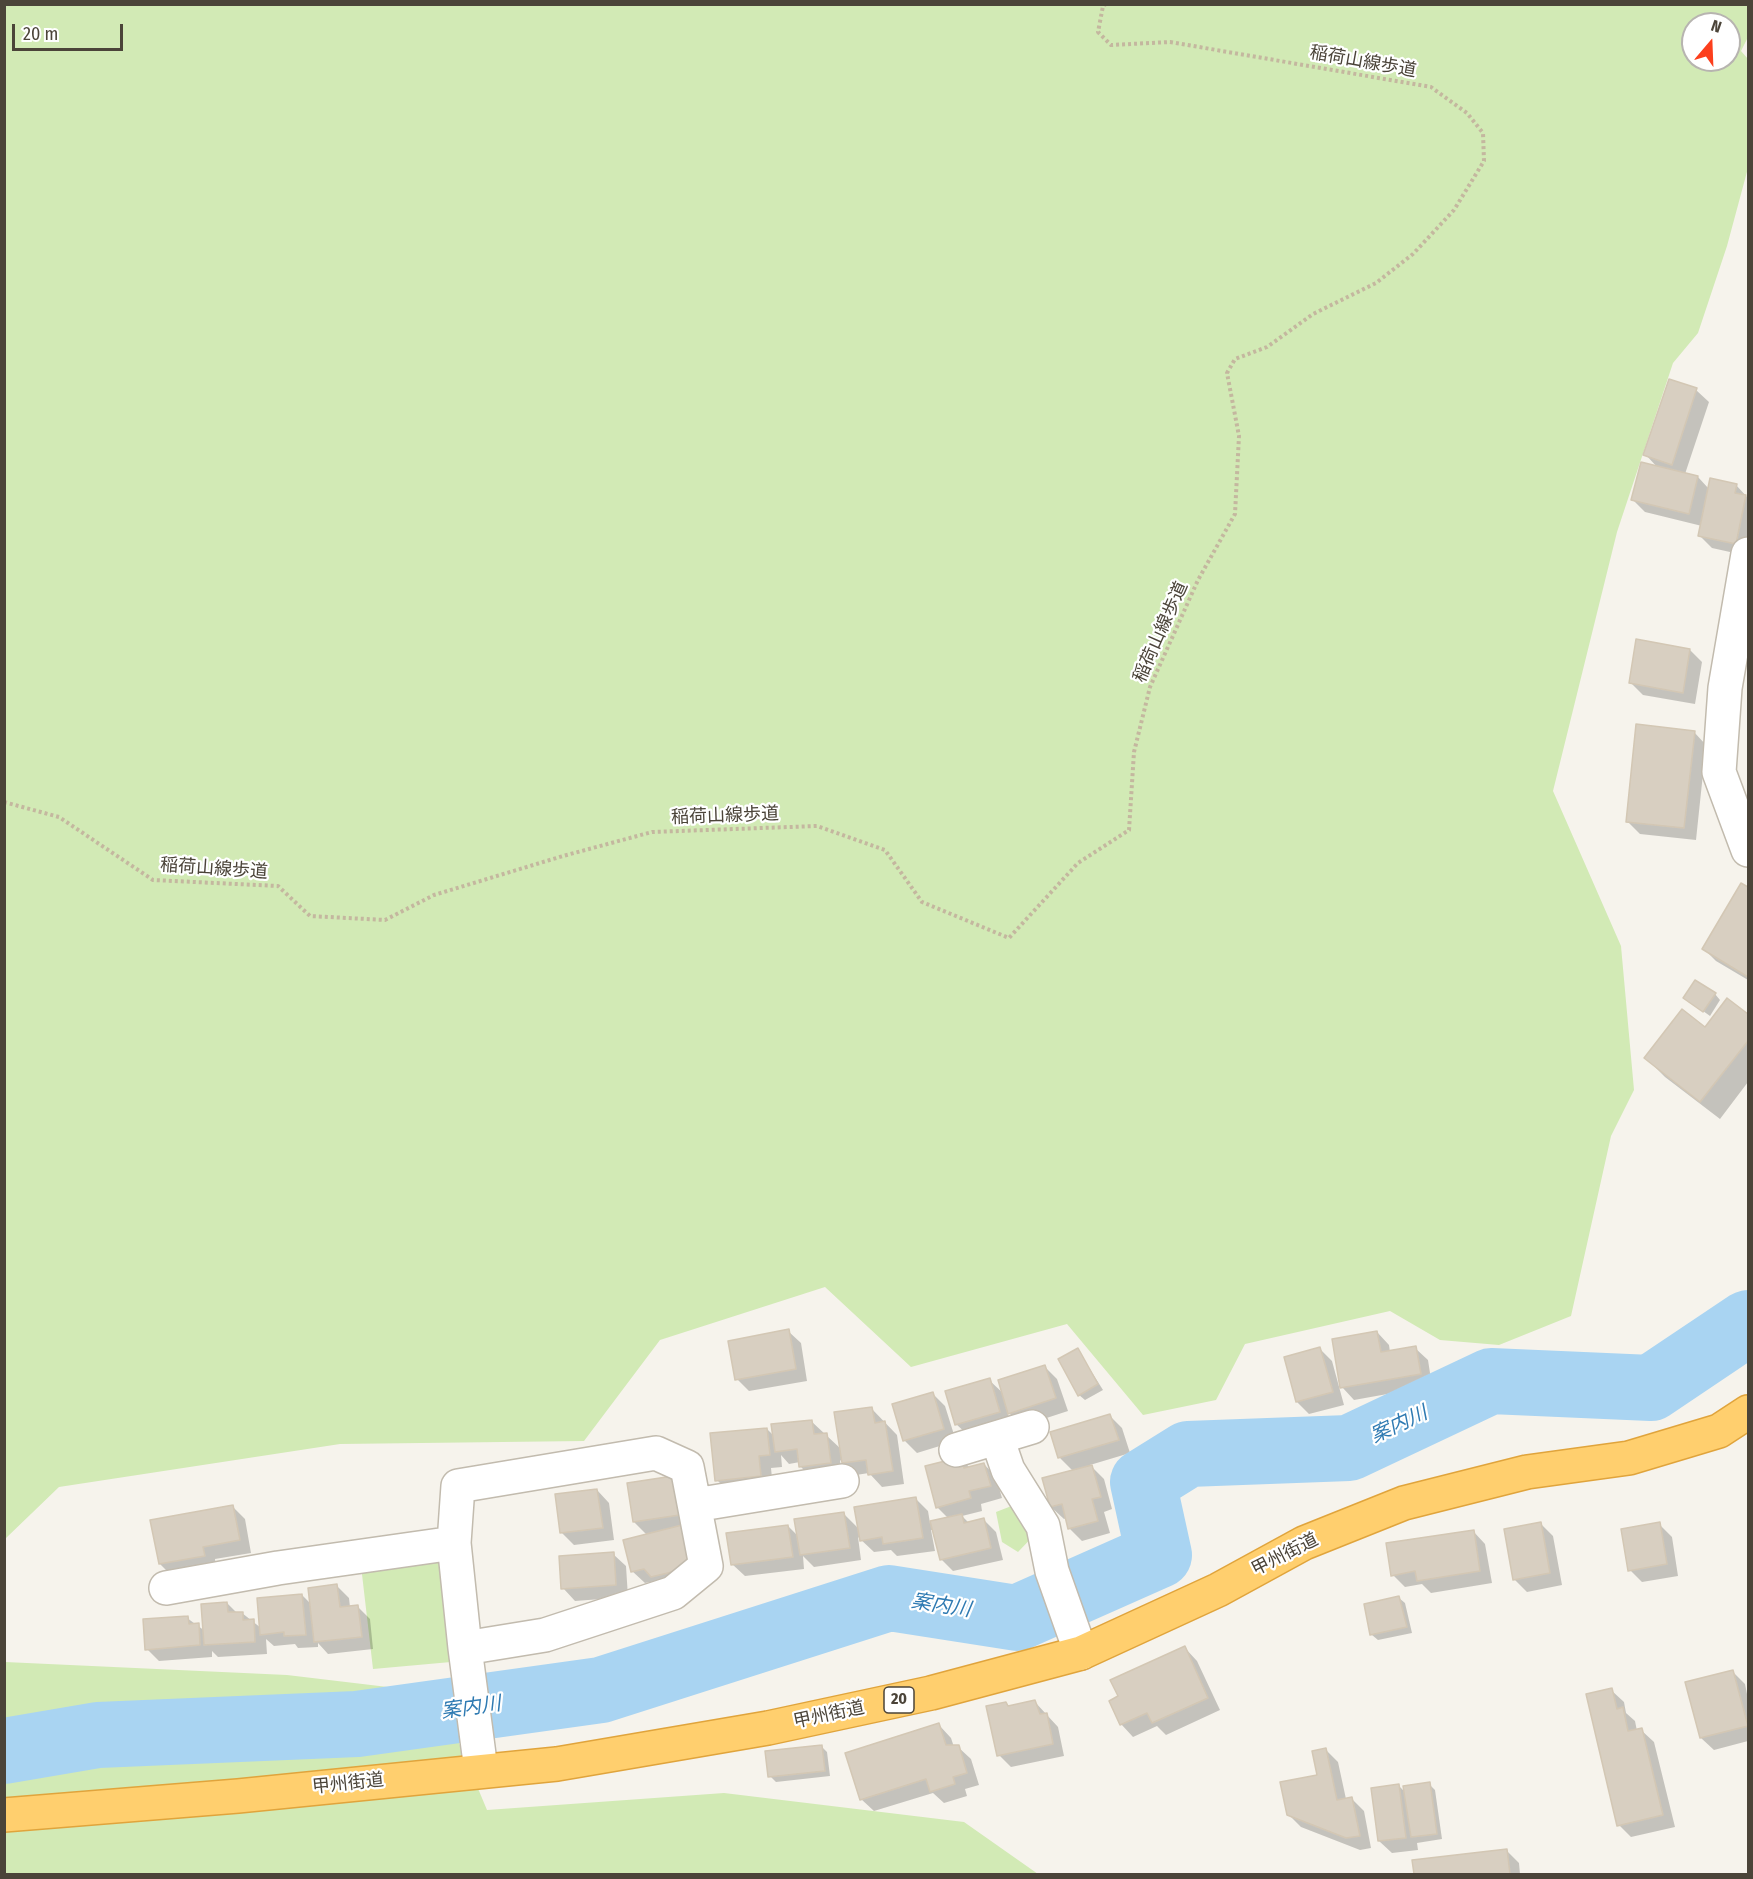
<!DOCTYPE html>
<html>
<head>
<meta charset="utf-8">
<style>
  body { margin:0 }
  #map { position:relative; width:1753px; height:1879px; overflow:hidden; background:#f6f3ec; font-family:"Fira Sans Condensed",sans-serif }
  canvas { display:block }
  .frame { position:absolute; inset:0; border:6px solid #4b4439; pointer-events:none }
  .north { position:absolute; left:1681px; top:12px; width:60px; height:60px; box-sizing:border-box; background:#fff; border:2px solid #b7b4b0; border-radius:50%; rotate:19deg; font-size:16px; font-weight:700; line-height:24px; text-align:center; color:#4b4439 }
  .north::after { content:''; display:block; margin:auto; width:21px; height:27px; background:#fc3f1d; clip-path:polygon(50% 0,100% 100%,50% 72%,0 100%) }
  .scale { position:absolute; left:12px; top:24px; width:111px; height:27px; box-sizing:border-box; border:3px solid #4b4439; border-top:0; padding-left:8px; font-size:18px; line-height:21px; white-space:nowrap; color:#4b4439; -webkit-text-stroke:4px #fff; paint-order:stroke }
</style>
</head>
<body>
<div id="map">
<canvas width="1753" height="1879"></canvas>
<div class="frame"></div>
<div class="north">N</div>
<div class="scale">20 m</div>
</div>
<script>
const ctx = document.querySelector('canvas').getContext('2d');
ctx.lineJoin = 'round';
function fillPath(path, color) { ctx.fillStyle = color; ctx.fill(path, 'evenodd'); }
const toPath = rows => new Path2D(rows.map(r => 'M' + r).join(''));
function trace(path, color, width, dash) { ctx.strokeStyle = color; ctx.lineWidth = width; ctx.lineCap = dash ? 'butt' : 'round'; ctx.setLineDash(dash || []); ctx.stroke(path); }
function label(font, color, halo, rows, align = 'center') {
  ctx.font = font + ' "Fira Sans Condensed","Noto Sans JP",sans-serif'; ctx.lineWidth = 4.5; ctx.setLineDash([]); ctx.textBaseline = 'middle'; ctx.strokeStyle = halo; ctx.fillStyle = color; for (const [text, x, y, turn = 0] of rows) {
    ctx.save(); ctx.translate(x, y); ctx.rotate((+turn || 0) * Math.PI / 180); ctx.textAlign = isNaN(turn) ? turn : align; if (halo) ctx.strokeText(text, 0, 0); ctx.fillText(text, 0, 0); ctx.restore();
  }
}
fillPath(toPath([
  [5,4,1748,5,1748,37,1741,51,1748,59,1748,168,1727,246,1698,333,1673,363,1617,532,1553,791,1621,946,1634,1090,1611,1136,1571,1316,1499,1345,1440,1340,1390,1311,1245,1344,1216,1400,1143,1415,1067,1324,911,1367,825,1287,660,1340,584,1441,340,1444,59,1487,5,1539],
  [1693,24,1729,24,1729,60,1693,60],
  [1027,1500,1043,1526,1018,1552,1002,1542,996,1512],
  [454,1543,462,1616,445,1621,451,1662,373,1669,360,1557],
  [5,1662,287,1675,438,1693,487,1810,724,1793,964,1822,1038,1874,5,1874]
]), '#d2eab5');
fillPath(toPath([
  [1670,381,1696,390,1709,402,1685,474,1698,477,1709,489,1736,485,1748,498,1748,556,1712,548,1700,536,1702,526,1645,512,1633,500,1658,468,1645,454],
  [1690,650,1702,662,1695,704,1643,695,1631,683],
  [1694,732,1706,745,1696,840,1640,834,1627,821],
  [1742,885,1748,889,1748,980,1716,961,1704,949],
  [1715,994,1720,1000,1710,1016,1685,998],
  [1727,1000,1748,1016,1748,1082,1720,1119,1665,1077,1646,1058,1705,1029],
  [788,1331,801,1343,807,1381,749,1391,737,1379],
  [1377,1332,1389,1345,1390,1352,1415,1348,1428,1360,1432,1386,1354,1400,1342,1387],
  [1320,1349,1332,1361,1344,1405,1309,1414,1297,1402],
  [1078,1350,1103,1390,1085,1400,1079,1395],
  [1045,1367,1057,1379,1068,1411,1022,1426,1007,1411,1011,1424,969,1436,956,1424,989,1380,1004,1394],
  [932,1393,945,1406,956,1441,917,1453,904,1440],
  [871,1408,897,1435,904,1484,882,1487,869,1473,856,1475,840,1460,842,1475,813,1479,801,1467,800,1462,789,1464,781,1455,782,1467,771,1468,773,1488,729,1492,717,1480,767,1429,775,1437,811,1421,841,1449],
  [1110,1416,1122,1428,1130,1453,1090,1465,1104,1479,1112,1509,1104,1512,1110,1533,1082,1541,1070,1529,1067,1518,1064,1519,1051,1507,1073,1471,1060,1458,1052,1433],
  [961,1458,970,1468,984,1464,996,1477,1002,1498,981,1504,982,1511,962,1516,969,1523,983,1519,996,1532,1003,1560,953,1571,941,1559,934,1530,931,1530,935,1551,897,1556,891,1550,874,1552,858,1537,861,1560,814,1567,803,1556,804,1569,745,1576,732,1564,788,1526,799,1537,844,1514,859,1529,916,1499,928,1511,930,1523,949,1519,937,1507],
  [672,1477,698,1538,665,1589,656,1581,645,1583,632,1571,647,1535,634,1522],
  [597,1490,609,1503,614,1540,574,1545,561,1532],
  [232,1506,245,1519,251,1553,215,1559,216,1568,172,1576,160,1564],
  [1541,1524,1553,1536,1562,1585,1527,1592,1514,1579],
  [1659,1524,1672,1537,1678,1576,1642,1582,1630,1570],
  [1473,1531,1485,1544,1492,1583,1431,1593,1422,1584,1405,1587,1393,1575],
  [613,1554,626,1566,628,1597,575,1601,563,1588],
  [337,1586,349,1598,350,1607,357,1606,370,1619,373,1649,328,1654,318,1643,318,1647,298,1648,295,1644,274,1646,266,1639,267,1654,218,1657,212,1651,212,1657,159,1661,147,1649,187,1618,205,1631,227,1603,237,1613,242,1613,261,1628,302,1595,312,1605],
  [1399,1598,1405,1603,1412,1633,1378,1640,1372,1635],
  [1185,1648,1197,1661,1220,1710,1166,1735,1157,1726,1133,1737,1121,1724,1120,1697],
  [1732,1671,1745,1684,1748,1699,1748,1741,1714,1750,1701,1738],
  [1611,1690,1624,1702,1626,1713,1635,1721,1637,1731,1641,1730,1654,1742,1675,1827,1631,1837,1619,1825],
  [1035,1702,1058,1727,1064,1756,1011,1767,999,1755,1006,1703,1010,1707],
  [939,1725,951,1738,954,1747,958,1747,971,1759,979,1785,965,1789,967,1796,944,1803,933,1793,874,1811,861,1799],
  [821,1746,827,1752,830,1776,776,1782,770,1776],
  [1326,1750,1338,1762,1346,1799,1351,1798,1364,1811,1371,1848,1360,1850,1301,1827,1288,1814,1319,1777],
  [1429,1784,1435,1790,1442,1839,1417,1843,1418,1850,1392,1853,1379,1841,1399,1786,1406,1793],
  [1506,1850,1519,1863,1520,1874,1415,1874,1413,1861]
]), '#0003');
trace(toPath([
  [4,1751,98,1735,357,1724,601,1690,889,1598,1017,1618,1159,1555,1143,1482,1188,1454,1349,1448,1491,1381,1651,1388,1748,1323]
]), '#a9d4f2', 66);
const building = toPath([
  [1669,379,1697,388,1672,465,1643,455,1669,379],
  [1641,462,1698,476,1689,514,1631,500,1641,462],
  [1710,478,1737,484,1735,493,1746,495,1736,544,1698,536,1710,478],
  [1636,639,1690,649,1683,693,1629,683,1636,639],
  [1636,724,1695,731,1684,828,1626,822,1636,724],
  [1741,883,1748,887,1748,977,1702,949,1741,883],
  [1695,980,1716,993,1703,1012,1683,998,1695,980],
  [1727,998,1748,1014,1748,1041,1700,1102,1644,1058,1682,1009,1705,1027,1727,998],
  [789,1329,796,1369,735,1380,728,1341,789,1329],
  [1377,1331,1381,1352,1416,1346,1421,1374,1340,1388,1332,1339,1377,1331],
  [1320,1347,1333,1392,1296,1402,1284,1357,1320,1347],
  [1078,1348,1098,1384,1078,1396,1058,1359,1078,1348],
  [1045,1365,1056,1398,1008,1414,998,1380,1045,1365],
  [990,1378,1000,1412,955,1425,945,1391,990,1378],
  [933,1392,944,1429,903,1441,892,1404,933,1392],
  [872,1407,875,1423,885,1421,893,1471,868,1475,866,1460,842,1463,834,1412,872,1407],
  [1110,1414,1119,1440,1058,1458,1050,1432,1110,1414],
  [812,1420,814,1434,827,1433,831,1463,799,1467,797,1449,775,1452,771,1424,812,1420],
  [767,1428,770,1455,759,1456,761,1476,715,1481,710,1433,767,1428],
  [961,1457,964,1468,984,1463,991,1486,969,1491,971,1498,936,1508,925,1466,961,1457],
  [1092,1465,1101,1497,1092,1499,1098,1521,1068,1529,1062,1504,1050,1507,1042,1478,1092,1465],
  [673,1476,693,1513,633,1522,627,1483,673,1476],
  [597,1489,603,1528,560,1533,555,1494,597,1489],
  [916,1497,923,1538,883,1544,882,1537,860,1541,854,1507,916,1497],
  [233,1505,240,1540,203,1547,205,1556,159,1564,150,1520,233,1505],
  [844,1512,850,1548,800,1555,794,1519,844,1512],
  [962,1514,964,1523,984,1518,991,1548,940,1560,930,1521,962,1514],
  [1541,1522,1550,1573,1513,1580,1504,1529,1541,1522],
  [1660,1522,1667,1564,1628,1571,1621,1529,1660,1522],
  [686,1524,697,1566,651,1577,644,1569,631,1572,623,1540,686,1524],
  [788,1525,793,1557,731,1565,726,1533,788,1525],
  [1474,1530,1480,1571,1417,1581,1415,1571,1391,1576,1386,1543,1474,1530],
  [614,1552,616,1585,561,1589,559,1556,614,1552],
  [337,1584,340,1607,358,1605,362,1637,314,1642,308,1588,337,1584],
  [302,1594,306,1635,284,1636,284,1632,260,1635,257,1598,302,1594],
  [1399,1596,1407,1627,1370,1635,1364,1604,1399,1596],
  [227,1602,228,1612,243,1612,243,1620,254,1619,255,1642,204,1645,201,1604,227,1602],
  [188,1616,189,1624,199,1623,200,1645,145,1650,143,1619,188,1616],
  [1185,1646,1208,1698,1152,1723,1147,1713,1120,1725,1109,1701,1118,1696,1110,1680,1185,1646],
  [1733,1670,1748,1726,1700,1738,1685,1682,1733,1670],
  [1612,1688,1617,1709,1623,1707,1628,1731,1642,1728,1663,1815,1617,1826,1586,1694,1612,1688],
  [1035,1700,1040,1714,1047,1713,1053,1744,997,1756,986,1706,1006,1702,1008,1706,1035,1700],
  [939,1723,946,1745,959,1745,967,1773,953,1777,955,1784,930,1792,926,1779,860,1800,845,1753,939,1723],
  [822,1745,825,1771,768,1777,765,1751,822,1745],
  [1326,1748,1337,1800,1352,1797,1360,1836,1346,1838,1287,1815,1280,1782,1317,1775,1312,1751,1326,1748],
  [1430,1782,1437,1834,1411,1837,1403,1786,1430,1782],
  [1399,1784,1406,1838,1378,1841,1371,1788,1399,1784],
  [1507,1849,1510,1874,1414,1874,1412,1860,1507,1849]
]);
fillPath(building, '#d8cfc1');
trace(building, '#d3c7b4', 1.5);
const minor = toPath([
  [1748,554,1725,688,1719,772,1748,850],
  [997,1438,1008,1470,1043,1526,1052,1571,1081,1653],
  [956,1450,1032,1427],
  [695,1505,842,1481],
  [166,1588,278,1568,454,1543,458,1486,656,1453,687,1467,706,1566,673,1593,545,1635,465,1648,454,1543],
  [465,1648,481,1770]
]);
const highway = toPath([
  [4,1815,238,1796,557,1764,768,1728,931,1693,1081,1653,1218,1590,1304,1543,1404,1503,1527,1472,1629,1458,1719,1431,1748,1412]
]);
trace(minor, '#c2bbae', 36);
trace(highway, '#e0a43c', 36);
trace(toPath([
  [4,802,59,817,153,880,278,886,310,916,385,920,434,895,563,856,652,832,817,826,885,850,922,902,1009,938,1078,863,1129,830,1134,752,1150,687,1198,580,1235,514,1239,436,1227,373,1235,359,1267,347,1313,314,1376,283,1413,254,1454,210,1484,161,1483,133,1467,113,1431,87,1170,42,1111,45,1098,32,1103,6,1106,4]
]), '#c4b79f', 4, [3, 3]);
trace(minor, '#fff', 33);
trace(highway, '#ffcf6e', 33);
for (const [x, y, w] of [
  [899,1700,30]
]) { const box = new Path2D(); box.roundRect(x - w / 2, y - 13, w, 26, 4.5); ctx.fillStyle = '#fff'; ctx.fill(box); trace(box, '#4b4439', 1.5); }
label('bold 16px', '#4b4439', null, [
  ["20",899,1700]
]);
label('18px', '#4b4439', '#fff', [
  ["稲荷山線歩道",1363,62,10],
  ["稲荷山線歩道",1161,632,-66],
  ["稲荷山線歩道",725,816,-2],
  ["稲荷山線歩道",214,869,4],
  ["甲州街道",1285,1555,-27],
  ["甲州街道",829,1715,-12],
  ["甲州街道",348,1784,-6]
]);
label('italic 20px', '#2e7ab2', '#fff', [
  ["案内川",1399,1425,-25],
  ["案内川",941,1606,9],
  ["案内川",471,1708,-8]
]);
</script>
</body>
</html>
